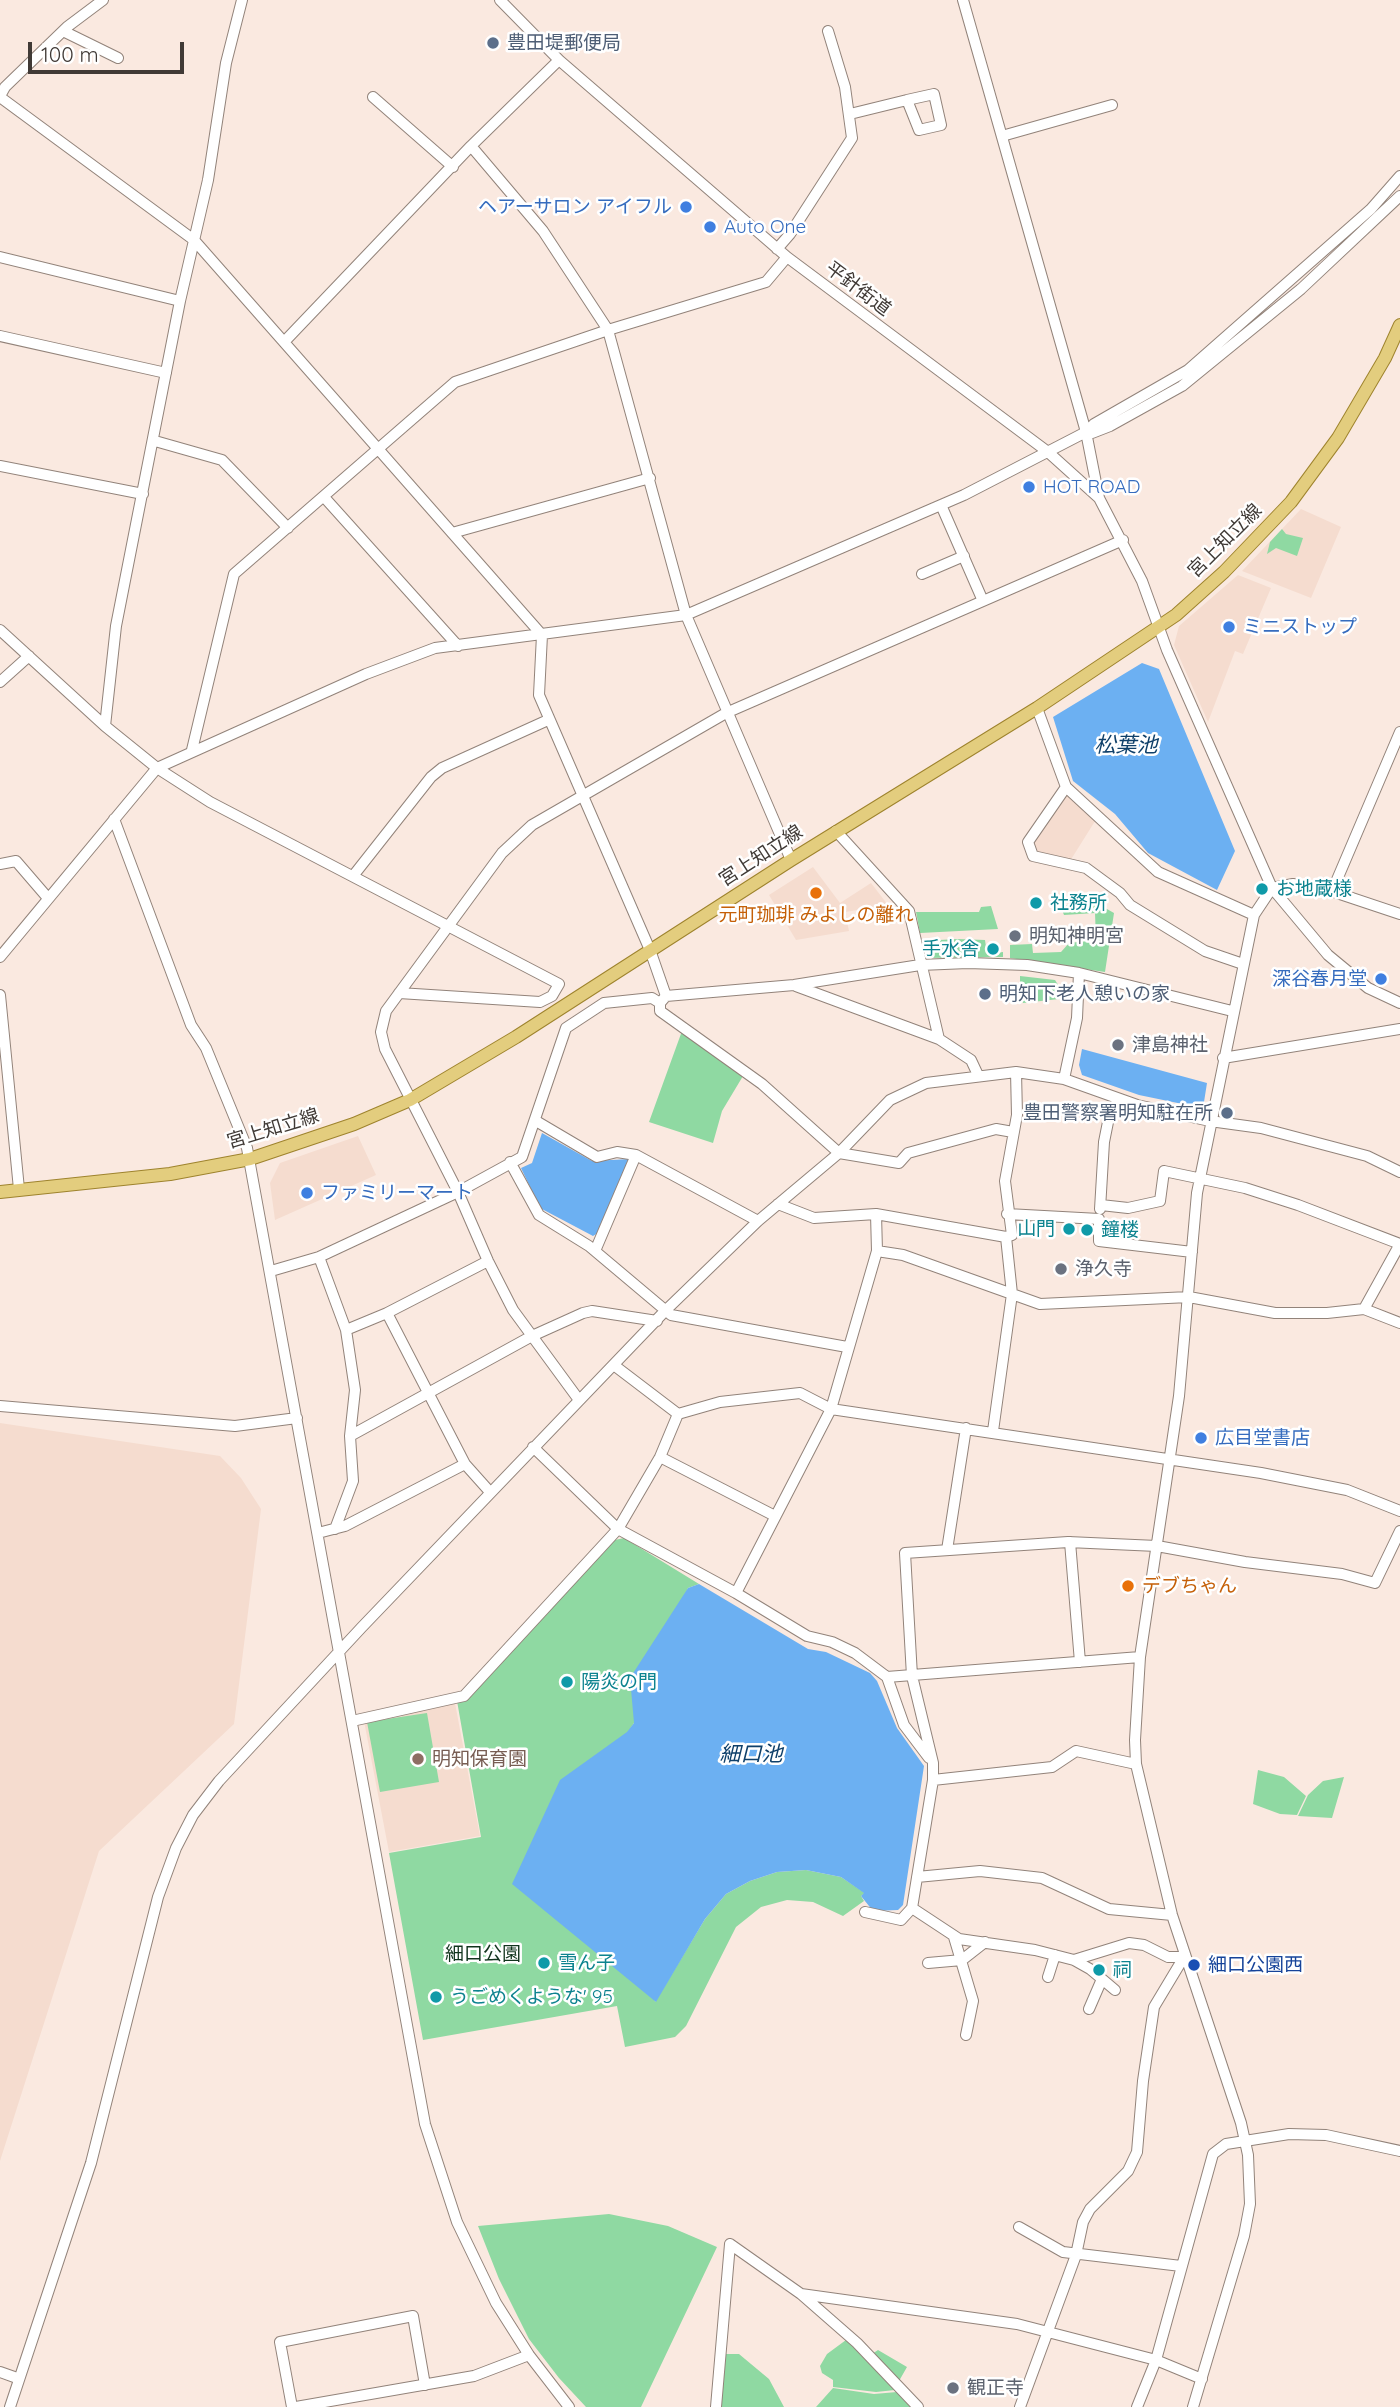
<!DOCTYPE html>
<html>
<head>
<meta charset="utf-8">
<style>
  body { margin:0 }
  #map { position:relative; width:1400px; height:2407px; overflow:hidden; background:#fae9e0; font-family:Quicksand,sans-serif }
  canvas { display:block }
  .scale { position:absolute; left:28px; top:42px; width:156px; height:32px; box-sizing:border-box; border:4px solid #403a36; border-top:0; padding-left:9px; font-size:21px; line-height:24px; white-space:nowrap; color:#403a36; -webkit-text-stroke:5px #fff; paint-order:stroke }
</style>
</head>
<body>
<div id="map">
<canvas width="1400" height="2407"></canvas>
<div class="scale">100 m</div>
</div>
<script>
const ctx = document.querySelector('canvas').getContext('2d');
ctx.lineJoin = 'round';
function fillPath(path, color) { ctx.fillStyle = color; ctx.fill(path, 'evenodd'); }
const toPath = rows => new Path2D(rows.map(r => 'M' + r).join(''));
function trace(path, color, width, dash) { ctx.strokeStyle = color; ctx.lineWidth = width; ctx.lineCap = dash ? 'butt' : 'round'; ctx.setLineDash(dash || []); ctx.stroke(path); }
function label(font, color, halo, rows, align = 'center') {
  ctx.font = font + ' Quicksand,"Noto Sans JP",sans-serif'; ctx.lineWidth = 5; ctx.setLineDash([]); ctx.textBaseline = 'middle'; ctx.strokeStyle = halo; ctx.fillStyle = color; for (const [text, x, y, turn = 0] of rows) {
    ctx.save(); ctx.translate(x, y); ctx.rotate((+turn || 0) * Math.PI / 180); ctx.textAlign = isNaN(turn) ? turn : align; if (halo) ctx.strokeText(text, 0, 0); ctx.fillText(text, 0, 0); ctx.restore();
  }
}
fillPath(toPath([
  [1301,509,1341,527,1311,598,1242,571],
  [1238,575,1271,588,1243,654,1235,651,1208,722,1174,645,1179,626],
  [1068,793,1097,818,1070,861,1034,854,1033,844],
  [813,867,840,903,871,883,888,905,845,912,849,931,796,940,769,895],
  [358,1136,376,1175,275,1220,270,1183,280,1163],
  [0,1423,220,1456,241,1478,261,1509,234,1724,99,1851,0,2161],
  [455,1703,480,1836,389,1852,364,1721]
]), '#f5dccf');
fillPath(toPath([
  [1282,529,1286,534,1303,538,1297,556,1276,548,1267,554,1270,542],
  [1068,894,1091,900,1114,913,1105,972,1010,958,1010,945,1032,944,1033,953,1061,952,1069,943,1096,940,1095,913,1064,915,1060,905,1069,905],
  [991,906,998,929,920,933,916,912,979,912,981,907],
  [957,939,985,940,987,954,1003,952,1003,957,923,958,922,941],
  [1020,976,1055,980,1064,994,1059,999,1023,1003,1020,995],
  [682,1031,743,1076,722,1111,713,1143,649,1122],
  [624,1538,699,1584,688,1588,635,1712,634,1723,628,1732,655,2002,705,1919,726,1894,750,1881,777,1872,806,1870,841,1877,865,1893,861,1896,864,1901,843,1916,813,1902,787,1900,761,1907,736,1927,686,2026,675,2037,625,2047,617,2006,423,2040,389,1853,481,1837,457,1701,466,1699,615,1540],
  [427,1713,439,1782,380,1792,367,1722],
  [1258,1770,1284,1777,1306,1796,1297,1815,1280,1814,1253,1804],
  [1344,1777,1332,1818,1298,1816,1308,1795,1323,1781],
  [609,2214,668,2226,717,2247,641,2407,586,2407,559,2378,529,2339,499,2279,478,2226],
  [846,2340,895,2390,876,2392,833,2387,833,2380,822,2373,820,2366,827,2354],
  [878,2350,907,2367,899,2381,872,2354],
  [724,2354,739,2354,769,2379,784,2407,721,2407],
  [833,2388,874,2394,897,2392,911,2407,816,2407]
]), '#8fd9a2');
fillPath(toPath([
  [1142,663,1159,669,1235,851,1217,890,1148,853,1115,814,1073,781,1053,717],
  [1082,1049,1207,1083,1204,1102,1197,1107,1139,1095,1082,1075,1079,1065],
  [542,1133,592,1161,630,1159,598,1233,593,1236,540,1208,521,1168,532,1163],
  [699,1584,808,1649,826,1652,870,1673,877,1681,897,1728,924,1766,903,1905,898,1910,873,1911,861,1896,864,1893,841,1877,806,1870,777,1872,750,1881,726,1894,705,1919,656,2002,512,1884,560,1780,627,1732,634,1723,630,1678,688,1588]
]), '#6cb0f2');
const minor = toPath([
  [500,0,559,60,787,257,1048,452,1099,498,1142,581,1167,650,1272,888,1328,955,1368,988,1400,1003],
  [963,0,1086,432,1099,498],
  [63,31,118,58],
  [0,96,5,87,67,27,103,0],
  [0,97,194,240,542,635,539,695,650,950,666,996],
  [373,97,453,167],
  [850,114,907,100,934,94,941,125,919,130,907,100],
  [1002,136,1112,105],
  [471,146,543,231,608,330,686,615,791,860],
  [777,249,790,234,852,138,845,87,828,31],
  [0,257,180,301],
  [0,336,166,373],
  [284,342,471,146,559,60],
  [1086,432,1094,424,1188,370,1371,209,1400,176],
  [155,441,222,460,288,528],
  [0,466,143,494],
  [324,497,458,646],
  [941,505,983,601],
  [452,533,650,478],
  [922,574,964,556],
  [0,630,105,726,157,768,210,802,559,984,552,996,540,1002,399,993],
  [0,682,29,656],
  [1037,708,1066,787,1158,872,1254,915],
  [105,726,116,626,180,301,208,180,226,63,242,0],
  [192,750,234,574,455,382,608,330,766,282,787,257],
  [1066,787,1028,842,1033,856,1086,868,1120,893,1130,905,1205,951,1243,964],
  [114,819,191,1025,206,1048,247,1148,425,2124,457,2222,496,2303,529,2355,569,2407],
  [836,831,909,911,939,1039],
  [0,864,16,861,47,897],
  [353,876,431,777,442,768,548,720],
  [1325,889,1400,914],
  [0,957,157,768,366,674,435,648,686,615,964,495,1086,432,1092,433,1110,426,1182,386,1301,289,1400,196],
  [796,986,939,1039,971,1060,978,1075],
  [0,995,19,1189],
  [1223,1058,1400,1029],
  [1064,1079,1077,1018,1079,973],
  [536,1121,597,1157,617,1152,636,1155,758,1221],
  [1013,1132,996,1129,908,1153,899,1163,839,1153,762,1084,660,1011,660,1003,666,996,794,985,920,965,968,963,1027,965,1079,973,1232,1011],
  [510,1162,539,1215,589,1246,671,1315,847,1347],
  [778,1204,814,1218,876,1214,1006,1237,1012,1235,1005,1181,1017,1115,1016,1072],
  [1101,1205,1128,1208,1160,1201,1164,1171,1245,1188,1298,1205,1400,1244],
  [1100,1209,1104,1142,1108,1122,1118,1099],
  [1007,1214,1099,1219,1099,1241,1192,1252],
  [595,1251,636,1155],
  [877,1251,903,1255,1040,1304,1189,1297,1275,1313,1327,1313,1364,1309,1400,1323],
  [319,1257,346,1330,355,1390,350,1436,353,1481,335,1529],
  [488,1261,387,1313,465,1464,490,1492],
  [271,1271,319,1257,458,1192,522,1157,566,1028,604,1003,652,998,660,1003],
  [1364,1309,1400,1244],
  [346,1330,387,1313],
  [615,1366,678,1414],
  [579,1400,513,1310,488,1261,458,1192,385,1049,381,1032,386,1011,502,853,532,825,726,713,1123,540],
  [0,1406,235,1426,297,1418],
  [678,1414,720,1402,800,1393,831,1409,1261,1473,1347,1490,1400,1511],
  [993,1431,1012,1294,1006,1237],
  [350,1436,532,1336,583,1313,592,1311,657,1321],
  [533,1447,618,1529,736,1593,807,1636,832,1642,855,1653,887,1677,1140,1657],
  [660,1457,775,1516],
  [318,1533,345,1526,465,1464],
  [1070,1542,1080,1662],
  [947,1550,966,1428],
  [736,1593,831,1409,877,1251,876,1214],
  [887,1677,904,1725,929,1758],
  [352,1721,464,1696,618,1529,660,1457,678,1414],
  [933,1780,1052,1767,1076,1751,1136,1764],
  [917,1877,980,1871,1042,1878,1109,1909,1172,1915],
  [912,1908,959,1939,1035,1950,1074,1960,1090,1969,1102,1979,1089,2009],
  [865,1912,901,1920,912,1908,933,1780,933,1763,912,1676,905,1553,1068,1542,1157,1546,1245,1562,1342,1574,1375,1583,1400,1531],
  [954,1937,973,2001,966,2035],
  [928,1963,962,1960,985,1942],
  [1048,1977,1055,1955],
  [1102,1979,1115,1990],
  [1019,2227,1063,2252,1181,2266],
  [730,2244,801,2294,857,2343,918,2407],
  [801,2294,1017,2324,1156,2360,1202,2379],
  [0,2372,17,2378],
  [10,2407,91,2163,158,1897,176,1848,193,1815,219,1781,362,1627,665,1311,758,1221,839,1153,890,1100,926,1083,1016,1072,1064,1079,1137,1105,1210,1121,1261,1128,1367,1156,1400,1172],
  [292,2407,280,2342,413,2316,425,2385],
  [296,2407,474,2376,529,2355],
  [716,2407,730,2244],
  [1020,2407,1076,2255,1083,2222,1090,2209,1128,2171,1137,2152,1143,2081,1154,2007,1184,1957,1168,1957,1144,1945,1129,1943,1074,1960],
  [1137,2407,1156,2360,1213,2154,1226,2144,1289,2134,1326,2135,1400,2151],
  [1193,2407,1244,2236,1250,2204,1248,2155,1241,2123,1172,1915,1136,1764,1135,1740,1140,1657,1179,1396,1197,1193,1254,915,1272,888,1293,884,1325,889,1336,882,1400,732]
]);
const major = toPath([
  [0,1192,170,1174,250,1159,354,1124,410,1100,516,1037,791,860,1037,708,1176,615,1224,572,1291,502,1338,438,1385,358,1400,325]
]);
trace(minor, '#92837a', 12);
trace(major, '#9e832d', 14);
trace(minor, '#fff', 10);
trace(major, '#e3cd7e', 12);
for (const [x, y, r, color] of [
  [493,43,7,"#5c6f8a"],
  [686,207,7,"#3f7fe0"],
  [710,227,7,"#3f7fe0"],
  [1029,487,7,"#3f7fe0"],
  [1229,627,7,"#3f7fe0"],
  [1262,889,7,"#0f9aa8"],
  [816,893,7,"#e8710a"],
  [1036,903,7,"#0f9aa8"],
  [1015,936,7,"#6b7280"],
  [993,949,7,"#0f9aa8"],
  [1381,979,7,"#3f7fe0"],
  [985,994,7,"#5c6f8a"],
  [1118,1045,7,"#6b7280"],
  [1227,1113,7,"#5c6f8a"],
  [307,1193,7,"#3f7fe0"],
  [1069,1229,7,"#0f9aa8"],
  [1087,1230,7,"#0f9aa8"],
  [1061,1269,7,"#6b7280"],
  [1201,1438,7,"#3f7fe0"],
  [1128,1586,7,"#e8710a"],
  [567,1682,7,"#0f9aa8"],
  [418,1759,7,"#8d6e63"],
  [544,1963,7,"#0f9aa8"],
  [1194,1965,7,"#1a4fb4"],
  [1099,1970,7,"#0f9aa8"],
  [436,1997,7,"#0f9aa8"],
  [953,2388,7,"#6b7280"]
]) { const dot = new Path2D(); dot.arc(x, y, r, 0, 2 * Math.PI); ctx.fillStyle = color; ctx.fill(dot); trace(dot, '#fff', 2.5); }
label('19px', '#4e5e75', '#fff', [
  ["豊田堤郵便局",507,43],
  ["明知下老人憩いの家",999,994],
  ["豊田警察署明知駐在所",1213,1113,"right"]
], 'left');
label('19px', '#366cbe', '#fff', [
  ["ヘアーサロン アイフル",672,207,"right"],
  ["Auto One",724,227],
  ["HOT ROAD",1043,487],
  ["ミニストップ",1243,627],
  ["深谷春月堂",1367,979,"right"],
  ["ファミリーマート",321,1193],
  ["広目堂書店",1215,1438]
], 'left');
label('19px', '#403a36', '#fff', [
  ["平針街道",858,289,37],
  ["宮上知立線",1225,541,-45],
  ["宮上知立線",761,856,-33],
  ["宮上知立線",273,1129,-17]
]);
label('19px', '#0d838f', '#fff', [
  ["お地蔵様",1276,889],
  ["社務所",1050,903],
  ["手水舎",979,949,"right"],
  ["山門",1055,1229,"right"],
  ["鐘楼",1101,1230],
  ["陽炎の門",581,1682],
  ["雪ん子",558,1963],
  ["祠",1113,1970],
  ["うごめくような' 95",450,1997]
], 'left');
label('19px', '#c56008', '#fff', [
  ["元町珈琲 みよしの離れ",816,915],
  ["デブちゃん",1142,1586,"left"]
]);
label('19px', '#5b616d', '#fff', [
  ["明知神明宮",1029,936],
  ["津島神社",1132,1045],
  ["浄久寺",1075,1269],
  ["観正寺",967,2388]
], 'left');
label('19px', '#785e54', '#fff', [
  ["明知保育園",432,1759]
], 'left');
label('19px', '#11341d', '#fff', [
  ["細口公園",483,1954]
]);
label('19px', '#164399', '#fff', [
  ["細口公園西",1208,1965]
], 'left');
label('italic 21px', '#0f406a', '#fff', [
  ["松葉池",1126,746],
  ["細口池",751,1755]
]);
</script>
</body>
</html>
